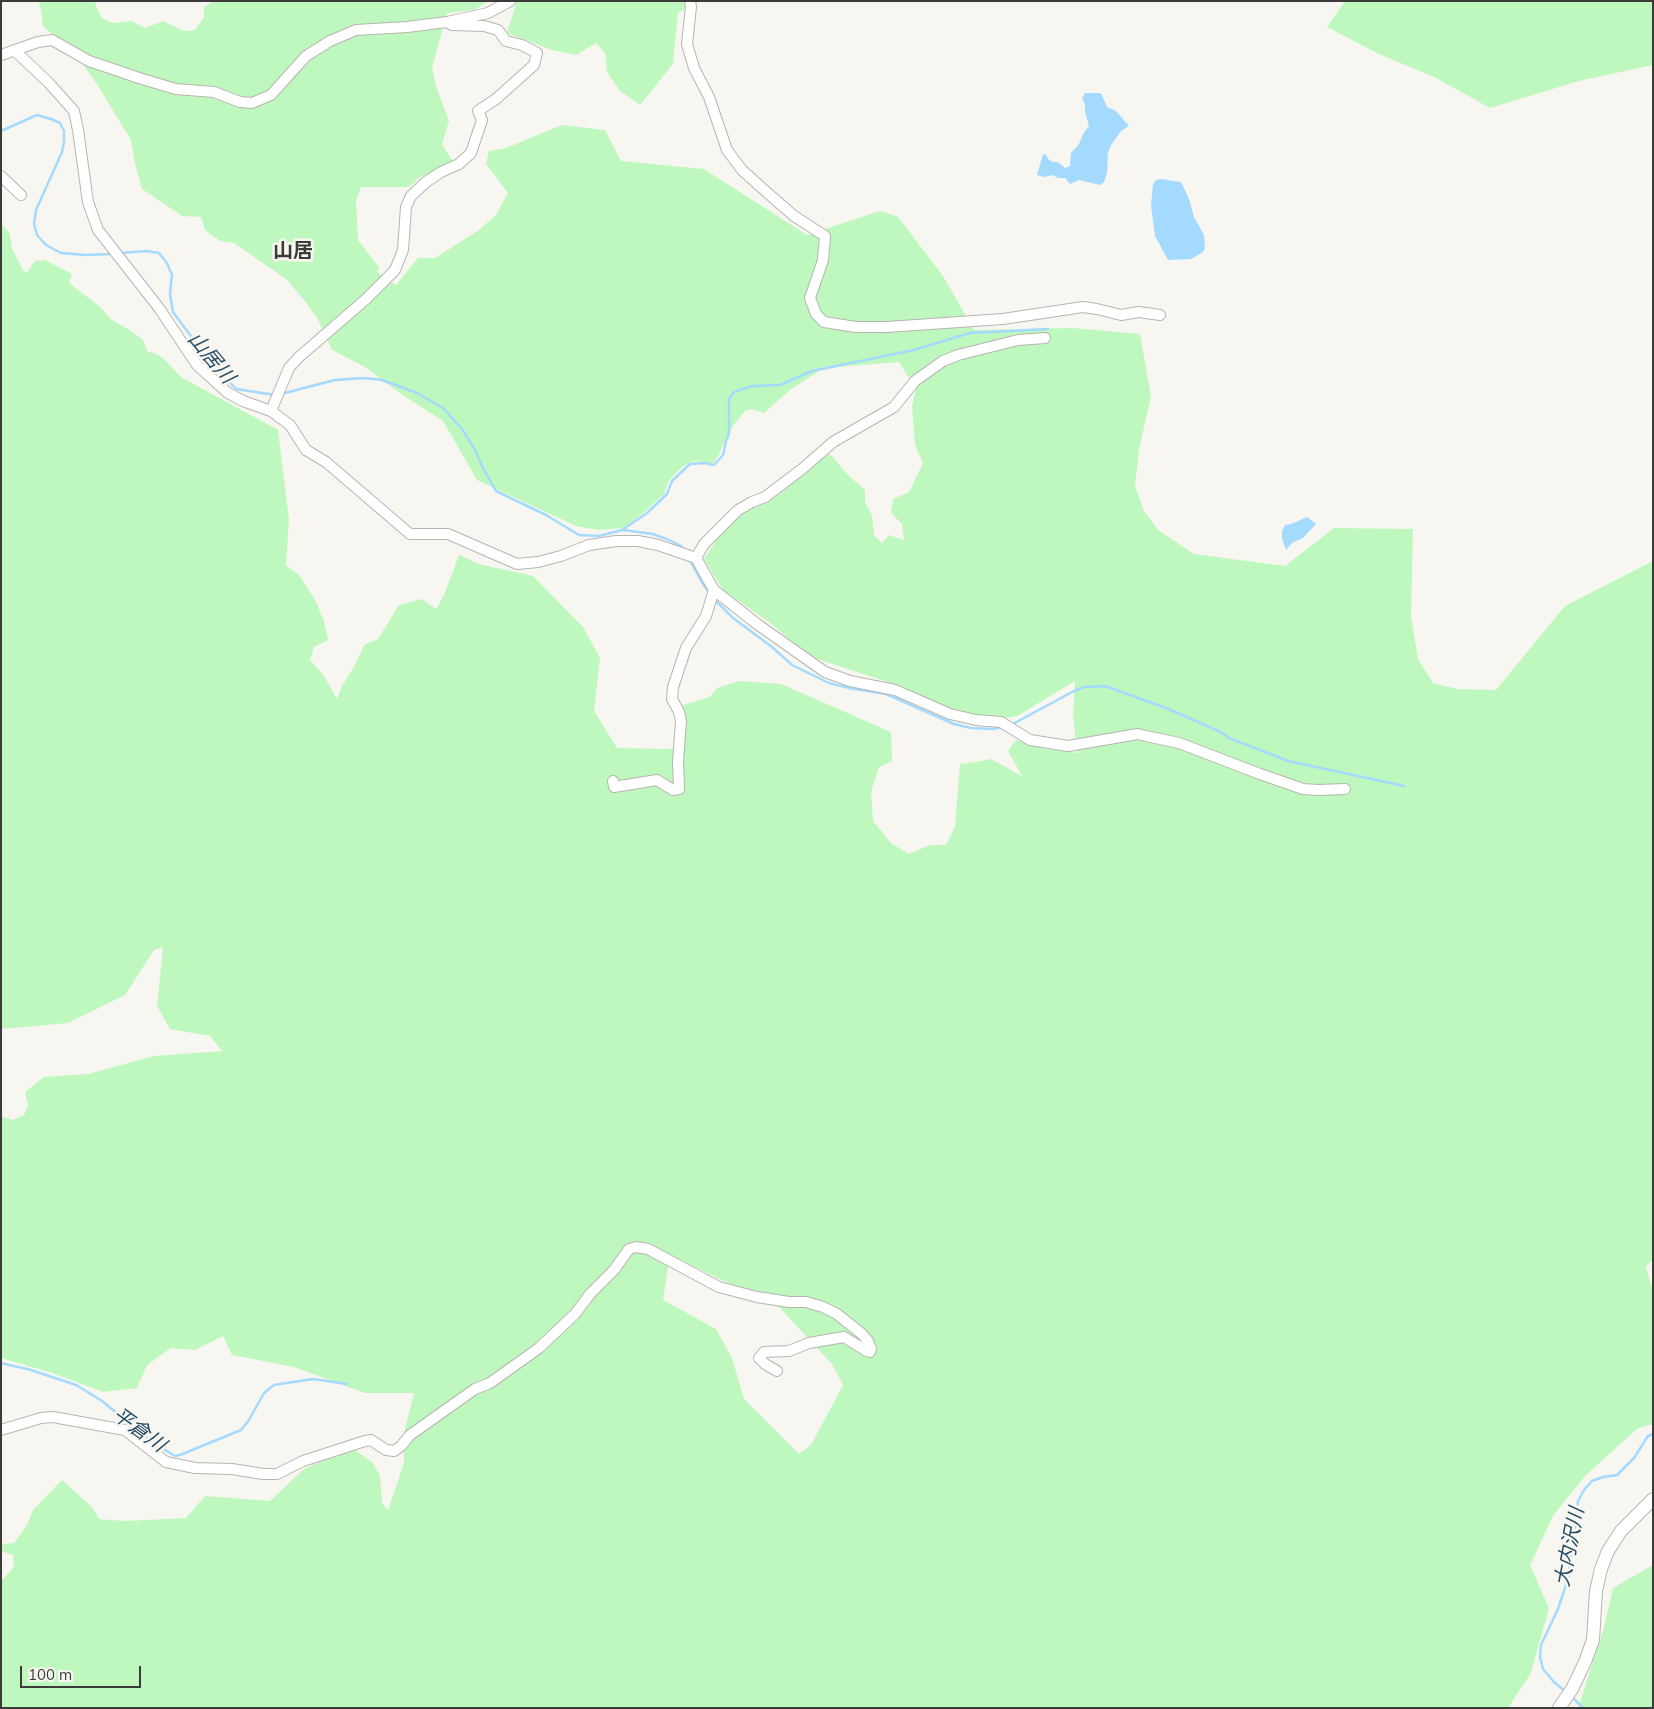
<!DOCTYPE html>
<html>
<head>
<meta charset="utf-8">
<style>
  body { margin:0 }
  #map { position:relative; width:1654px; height:1709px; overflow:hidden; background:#f8f6f1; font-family:Mulish,sans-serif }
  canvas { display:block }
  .frame { position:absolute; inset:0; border:2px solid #3c3b39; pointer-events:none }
  .scale { position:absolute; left:20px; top:1666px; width:121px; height:22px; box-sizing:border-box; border:2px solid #3c3b39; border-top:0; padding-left:6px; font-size:15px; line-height:18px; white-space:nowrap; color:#3c3b39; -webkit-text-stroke:4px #f8f6f1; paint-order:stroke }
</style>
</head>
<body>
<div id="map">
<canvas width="1654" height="1709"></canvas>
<div class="frame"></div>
<div class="scale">100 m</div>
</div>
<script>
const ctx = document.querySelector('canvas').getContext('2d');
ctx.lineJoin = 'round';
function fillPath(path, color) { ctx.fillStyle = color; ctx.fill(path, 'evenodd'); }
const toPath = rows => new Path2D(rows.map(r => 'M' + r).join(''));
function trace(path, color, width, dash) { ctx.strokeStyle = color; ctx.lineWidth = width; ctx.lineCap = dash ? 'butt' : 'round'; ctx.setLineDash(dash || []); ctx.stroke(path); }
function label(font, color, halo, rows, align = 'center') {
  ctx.font = font + ' Mulish,"Noto Sans JP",sans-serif'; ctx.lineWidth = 5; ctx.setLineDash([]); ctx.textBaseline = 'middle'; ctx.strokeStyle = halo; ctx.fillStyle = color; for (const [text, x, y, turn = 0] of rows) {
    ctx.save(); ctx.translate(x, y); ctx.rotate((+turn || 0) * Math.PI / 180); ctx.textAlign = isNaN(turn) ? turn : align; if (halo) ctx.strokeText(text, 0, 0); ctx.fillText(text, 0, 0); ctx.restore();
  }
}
fillPath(toPath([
  [38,1,95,1,96,6,102,18,113,23,131,21,145,28,163,21,184,31,195,30,204,17,204,7,212,2,489,1,474,10,447,13,432,68,436,86,449,121,442,144,453,162,419,178,409,187,361,187,356,200,358,240,379,267,378,273,396,285,418,258,435,258,479,230,496,215,508,193,486,164,489,151,506,148,562,125,605,130,621,161,704,169,807,235,880,211,898,217,943,276,974,330,1073,328,1140,334,1151,396,1139,450,1135,486,1144,511,1158,530,1194,554,1285,566,1334,528,1413,529,1411,616,1418,659,1433,683,1457,689,1496,690,1565,606,1653,561,1653,1259,1646,1267,1653,1291,1653,1424,1638,1428,1584,1477,1553,1516,1530,1565,1549,1608,1531,1673,1508,1708,1,1708,1,1581,14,1567,13,1555,1,1551,1,1544,14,1543,27,1525,33,1510,62,1480,92,1507,99,1519,125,1521,186,1518,205,1496,270,1501,304,1469,352,1448,373,1463,380,1476,382,1503,388,1510,404,1463,403,1437,414,1393,365,1393,294,1367,232,1355,223,1336,195,1350,171,1348,147,1365,137,1388,103,1392,52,1373,1,1358,1,1116,13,1120,24,1115,28,1105,25,1092,44,1077,88,1074,154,1056,222,1051,210,1036,170,1029,157,1006,163,947,154,950,125,995,68,1023,1,1029,1,223,10,234,12,249,23,270,27,273,35,261,45,260,72,274,69,283,99,306,112,320,131,331,143,340,148,352,155,353,164,359,181,377,278,430,289,520,286,565,300,576,315,600,324,621,328,640,314,647,310,660,322,673,337,699,342,686,355,665,364,645,378,639,399,605,422,599,436,609,444,595,459,555,479,564,533,576,583,627,600,658,594,711,617,748,674,749,684,746,685,721,683,705,710,697,717,688,739,681,781,684,891,732,892,761,879,767,871,792,873,821,892,844,909,854,930,845,946,845,955,827,960,764,975,762,991,759,1022,776,1008,751,1016,740,1045,749,1077,753,1073,714,1075,681,1019,715,982,725,903,687,808,656,773,625,723,590,704,559,719,536,739,516,780,494,806,470,823,457,830,454,847,474,865,490,865,502,872,515,874,535,882,543,889,535,904,540,902,524,891,513,893,499,909,492,923,463,915,445,912,406,916,389,899,362,824,368,791,389,764,413,751,409,745,411,735,423,724,442,719,455,713,463,693,461,682,467,669,480,664,494,643,513,623,528,598,530,576,526,477,480,443,421,404,396,365,367,332,350,317,318,304,300,286,279,234,243,220,241,205,230,201,217,182,216,142,189,135,164,131,140,98,86,69,43,52,34,43,26,40,5],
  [670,1255,780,1308,832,1364,843,1385,811,1445,799,1454,744,1399,732,1358,716,1329,663,1300],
  [515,1,699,1,678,13,673,64,640,105,620,91,607,72,605,53,596,43,576,55,552,50,507,33,516,4],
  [1345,1,1653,1,1653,65,1579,81,1490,108,1434,77,1379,54,1327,27],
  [1653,1565,1653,1708,1578,1708,1604,1628,1613,1588]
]), '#bff8be');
fillPath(toPath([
  [1085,93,1101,93,1107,107,1116,111,1129,126,1121,131,1111,145,1108,153,1107,173,1104,182,1100,185,1079,180,1070,184,1065,178,1058,178,1052,175,1045,177,1037,175,1043,154,1046,155,1049,160,1053,162,1058,162,1065,168,1070,166,1071,153,1079,144,1083,134,1089,126,1085,112,1085,104,1082,98],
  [1161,179,1181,182,1189,199,1194,217,1204,235,1205,248,1203,252,1191,259,1168,260,1155,236,1151,206,1153,184,1156,180],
  [1307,517,1316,524,1303,538,1292,543,1286,550,1282,539,1282,531,1285,525,1291,524]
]), '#a5daff');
trace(toPath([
  [1,131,37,115,51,119,60,123,64,131,64,142,62,152,36,210,34,224,37,235,46,245,61,253,86,255,112,254],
  [120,253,147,251,159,253,167,263,172,275,170,294,173,312,205,355,236,389,275,395],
  [281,394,335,380,364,378,382,380,417,393,443,408,462,429,475,450,483,468,496,491,546,515,579,535,599,536,622,530,647,513,667,494,672,481,690,464,705,463,714,465,723,455,726,441,729,434,729,399,734,392,752,386,780,385,812,371,914,350,970,333,1048,329],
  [623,530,653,534,669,540,681,546,683,549],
  [690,560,701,581,710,594],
  [715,600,733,618,772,647,792,665,829,683,849,688,886,694,954,724,971,728,993,729,1003,727],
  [1011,725,1074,691,1084,687,1105,686,1166,708,1221,732,1229,738,1288,761,1404,786],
  [1,1363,31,1370,76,1385,86,1391,102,1401,151,1441,175,1456,180,1455,241,1430,249,1420,264,1393,274,1385,313,1379,347,1384],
  [1566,1692,1554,1682,1543,1669,1540,1657,1541,1645,1558,1609,1568,1579,1578,1501,1584,1490,1592,1481,1603,1477,1617,1475,1634,1458,1648,1436,1653,1434],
  [1572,1697,1583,1708]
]), '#a5daff', 2.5);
const minor = toPath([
  [690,1,691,7,687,44,694,68,709,97,727,150,742,170,763,189,794,216,825,236,823,260,810,298,816,314,824,322,856,327,887,327,1003,319,1083,307,1097,309,1121,315,1139,312,1160,315],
  [15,51,48,82,74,111,78,130,88,202,98,230,159,308,197,365,228,393,243,401,271,411,290,425,306,450,326,462,410,534,448,534,517,564,538,562,561,556,589,545,616,541,638,541,658,545,696,558,714,590,757,624,825,672,850,681,895,690,950,714,976,720,1001,722,1030,740,1068,746,1138,734,1146,736,1179,743,1260,774,1303,789,1318,790,1345,789],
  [1,55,38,42,52,40,89,61,142,79,176,89,214,92,240,102,252,103,271,95,306,56,330,41,356,30,407,27,447,22,488,13,510,1],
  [1,176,21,195],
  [271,411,289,368,299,357,365,300,395,270,403,250,406,207,411,196,426,182,441,172,459,164,471,153,482,120,478,111,496,99,534,65,537,53,522,45,506,41,498,30,484,26,452,25,447,22],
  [696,558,704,544,738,510,752,502,765,497,802,469,833,442,894,407,915,381,943,361,958,355,1018,340,1045,338],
  [613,781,614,787,657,780,673,790,679,789,678,762,681,721,679,712,672,699,673,687,686,648,706,616,714,590],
  [1,1430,41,1418,53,1417,125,1430,166,1462,195,1468,232,1469,263,1474,277,1474,303,1461,365,1441,371,1440,386,1450,394,1451,401,1446,410,1435,475,1389,490,1383,539,1348,575,1314,590,1294,614,1270,629,1249,636,1247,648,1249,719,1287,757,1297,789,1302,806,1302,823,1307,837,1314,862,1334,868,1341,871,1349,870,1352,865,1350,844,1337,809,1343,789,1351,764,1352,759,1358,765,1364,777,1371]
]);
const major = toPath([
  [1559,1708,1572,1689,1585,1662,1593,1640,1596,1591,1601,1569,1608,1551,1621,1531,1653,1499]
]);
trace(minor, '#b7b5b0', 12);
trace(major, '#b7b5b0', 14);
trace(minor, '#fff', 10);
trace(major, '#fff', 12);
label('bold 20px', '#3c3b39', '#f8f6f1', [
  ["山居",293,251]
]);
label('italic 20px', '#254c65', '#f8f6f1', [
  ["山居川",211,358,50],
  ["平倉川",139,1430,36],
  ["大内沢川",1570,1547,-79]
]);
</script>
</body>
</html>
